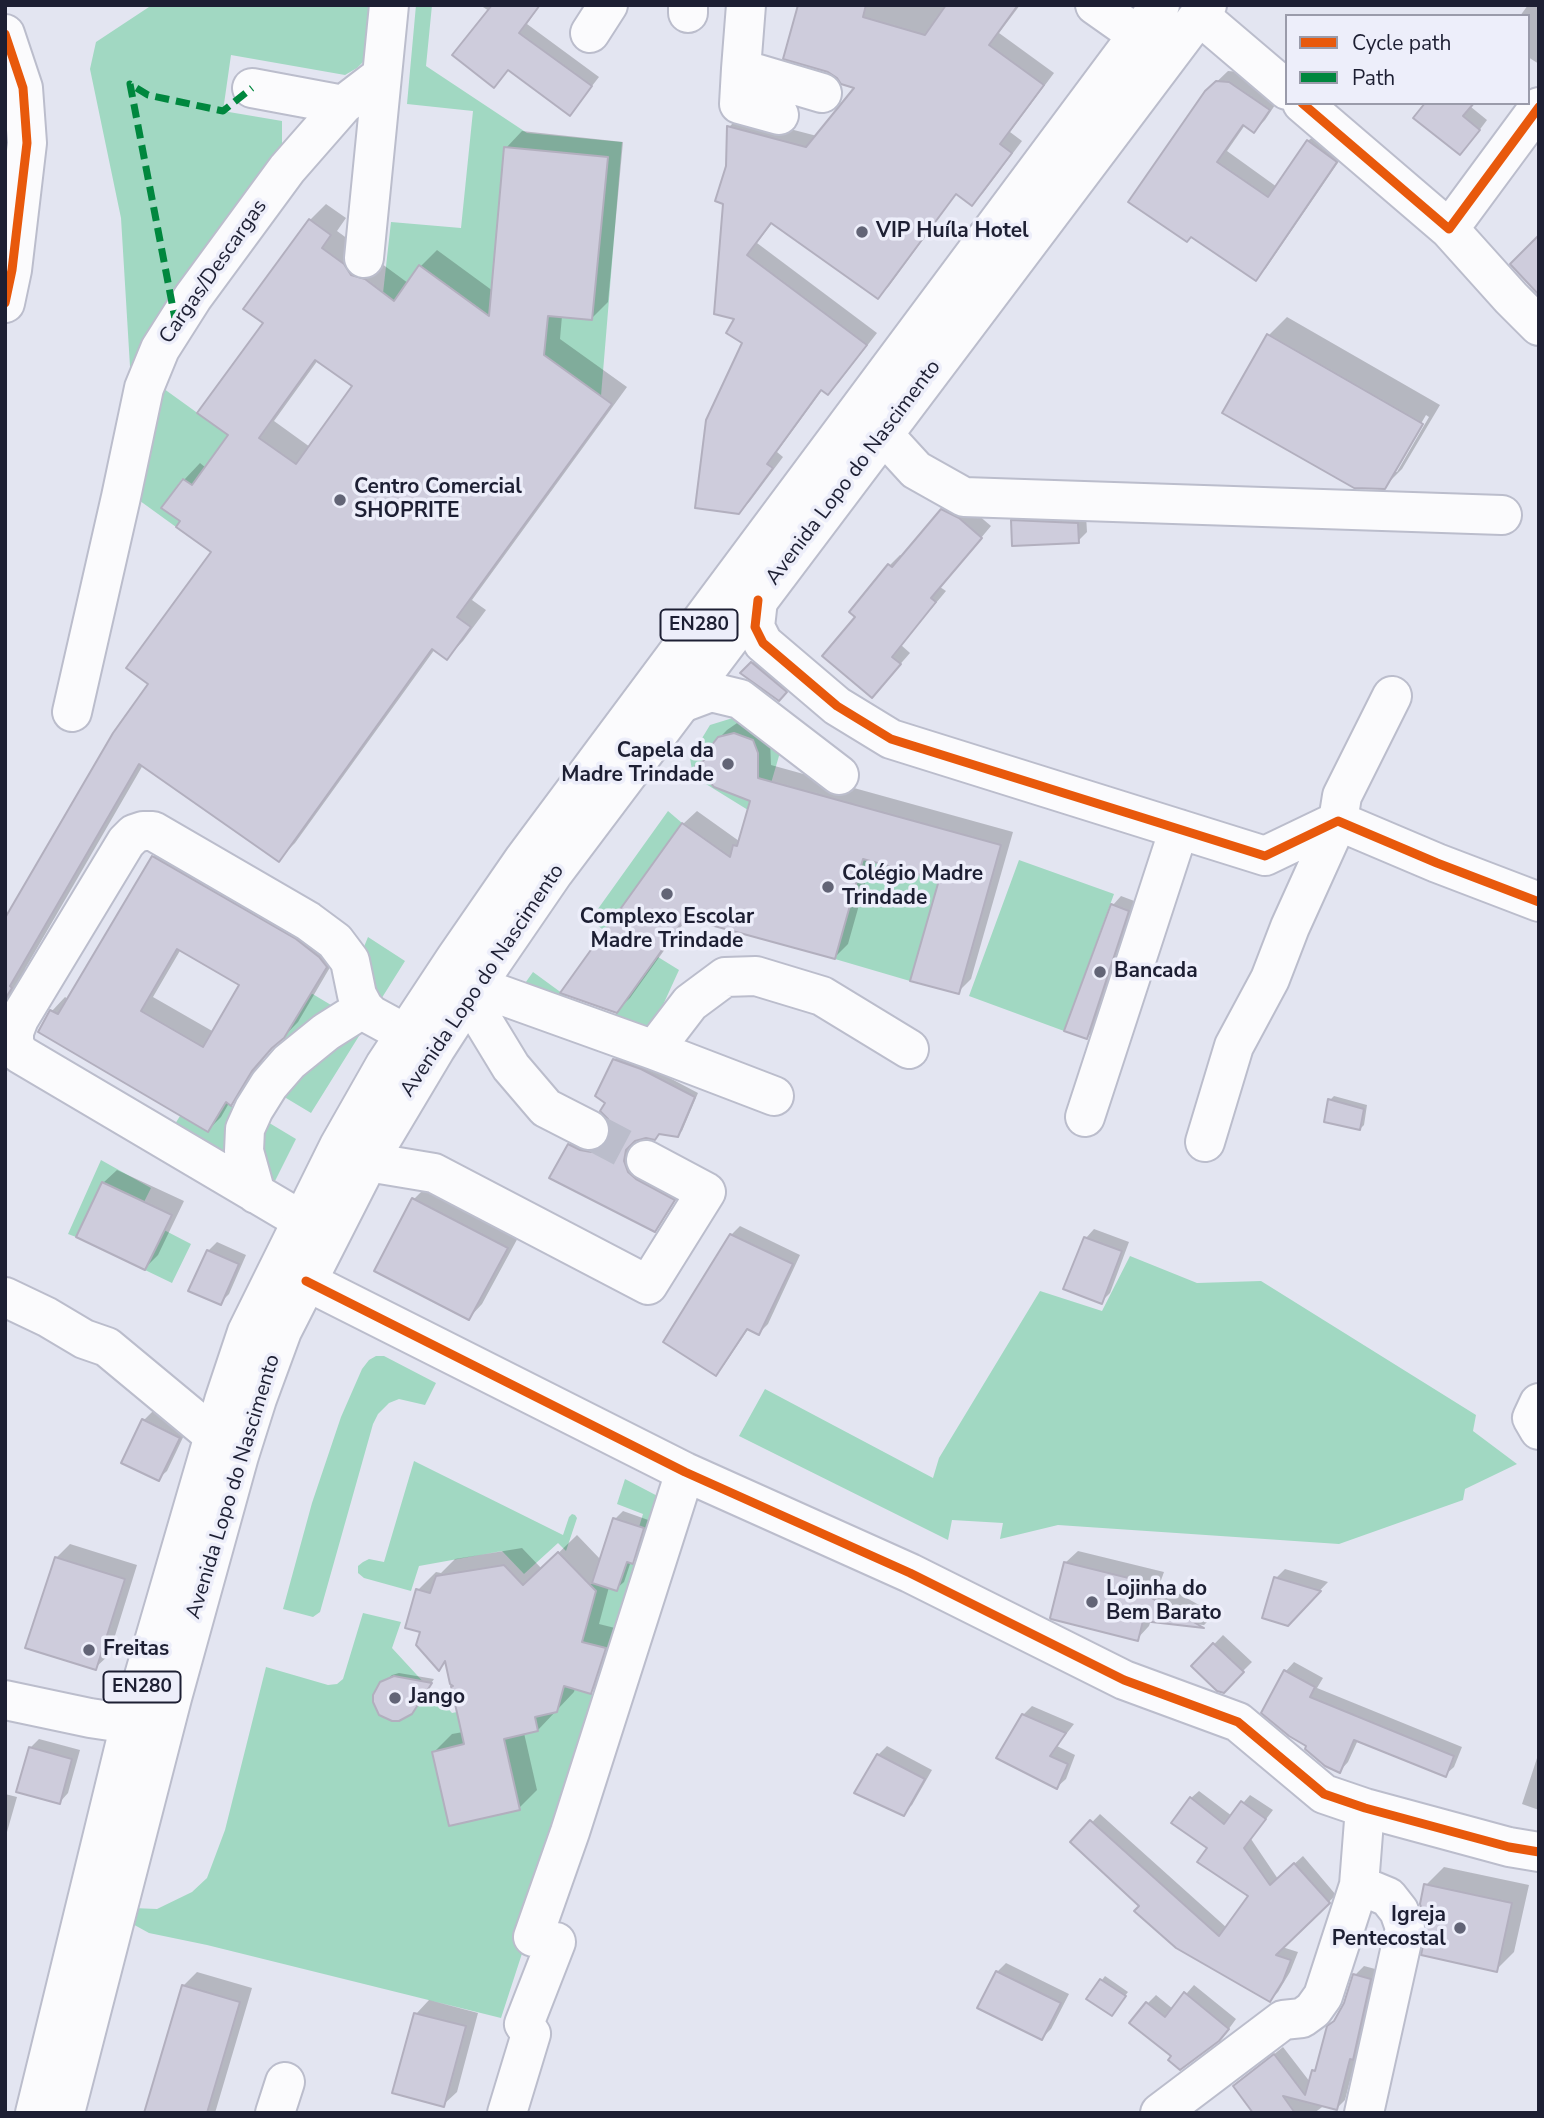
<!DOCTYPE html>
<html>
<head>
<meta charset="utf-8">
<style>
  body { margin:0 }
  #map { position:relative; width:1544px; height:2118px; overflow:hidden; background:#e3e5f1; font-family:"Nunito Sans",sans-serif }
  canvas { display:block }
  .frame { position:absolute; inset:0; border:7px solid #1d1f33; pointer-events:none }
  .legend { position:absolute; left:1285px; top:14px; width:245px; height:91px; box-sizing:border-box; background:#edeefa; border:2px solid #9a9baa; margin:0; padding:9px 12px; list-style:none; font-size:21px; color:#1d1f33 }
  .legend li { display:flex; align-items:center; gap:14px; height:35px }
  .legend b { width:35px; border:2px solid #9a9baa }
</style>
</head>
<body>
<div id="map">
<canvas width="1544" height="2118"></canvas>
<div class="frame"></div>
<ul class="legend">
<li><b style="height:9px;background:#e8590c"></b>Cycle path</li>
<li><b style="height:9px;background:#00873e"></b>Path</li>
</ul>
</div>
<script>
const ctx = document.querySelector('canvas').getContext('2d');
ctx.lineJoin = 'round';
function fillPath(path, color) { ctx.fillStyle = color; ctx.fill(path, 'evenodd'); }
const toPath = rows => new Path2D(rows.map(r => 'M' + r).join(''));
function trace(path, color, width, dash) { ctx.strokeStyle = color; ctx.lineWidth = width; ctx.lineCap = dash ? 'butt' : 'round'; ctx.setLineDash(dash || []); ctx.stroke(path); }
function label(font, color, halo, rows, align = 'center') {
  ctx.font = font + ' "Nunito Sans",sans-serif'; ctx.lineWidth = 7; ctx.setLineDash([]); ctx.textBaseline = 'middle'; ctx.strokeStyle = halo; ctx.fillStyle = color; for (const [text, x, y, turn = 0] of rows) {
    ctx.save(); ctx.translate(x, y); ctx.rotate((+turn || 0) * Math.PI / 180); ctx.textAlign = isNaN(turn) ? turn : align; if (halo) ctx.strokeText(text, 0, 0); ctx.fillText(text, 0, 0); ctx.restore();
  }
}
fillPath(toPath([
  [152,5,376,5,367,58,357,68,345,75,231,55,223,111,282,121,282,153,131,383,121,218,90,69,96,42],
  [416,5,432,5,426,66,527,133,622,142,601,396,544,355,548,316,592,320,608,158,506,328,419,265,394,301,383,293,391,222,461,228,473,111,407,104],
  [160,386,228,435,202,492,182,479,162,508,180,521,176,527,136,498],
  [736,717,781,749,767,797,748,810,693,776,690,758,710,725],
  [734,733,749,738,755,745,714,787,695,766,706,759,707,751,718,737],
  [668,811,682,823,605,931,590,920],
  [863,859,939,880,910,981,835,959],
  [1019,860,1114,894,1064,1031,969,996],
  [368,937,405,961,378,1004,361,954],
  [658,957,679,970,647,1040,607,1026,518,993,533,972,607,1026],
  [311,993,331,1005,334,1010,238,1171,170,1132,180,1116,208,1132,226,1102,241,1111],
  [364,1028,311,1113,281,1095,294,1072],
  [266,1121,296,1139,274,1183,261,1175,253,1144],
  [101,1160,151,1188,144,1202,102,1183,76,1237,68,1234],
  [164,1230,191,1244,172,1283,145,1270],
  [1130,1256,1197,1283,1261,1281,1476,1415,1473,1431,1517,1464,1465,1489,1463,1500,1339,1544,1058,1525,1000,1539,1003,1523,952,1520,948,1540,739,1436,765,1389,933,1478,939,1458,1040,1291,1102,1311],
  [376,1356,384,1356,436,1383,425,1405,399,1399,389,1403,378,1414,373,1424,320,1612,313,1617,283,1609,312,1503,341,1417,362,1369,369,1360],
  [414,1461,563,1535,569,1517,572,1514,575,1515,577,1518,566,1551,558,1543,524,1574,502,1551,419,1566,411,1591,364,1578,358,1573,358,1566,363,1562,369,1559,384,1562],
  [625,1479,669,1502,501,2018,207,1945,149,1933,129,1922,133,1908,157,1909,192,1892,207,1878,225,1830,266,1667,328,1685,337,1684,343,1679,363,1613,401,1622,392,1648,452,1713,457,1712,464,1744,432,1752,449,1826,520,1810,504,1739,538,1731,535,1717,569,1669,581,1672,576,1690,601,1696,617,1650,582,1642,591,1608,578,1594,589,1584,597,1584,617,1591,622,1575,607,1555,639,1565,651,1531,639,1527,643,1514,617,1504]
]), '#a1d8c2');
fillPath(toPath([
  [480,5,540,5,527,24,599,77,570,114,509,68,489,11],
  [800,5,1020,5,999,33,1054,73,1010,132,1022,141,983,193,972,204,957,193,889,286,878,297,773,222,757,243,877,333,839,382,828,393,823,389,777,452,783,457,750,501,739,513,745,342,737,318,727,166,729,127,740,116,817,136,857,87],
  [1528,5,1539,5,1539,64,1528,57,1528,16,1520,16],
  [1228,71,1240,72,1279,99,1265,120,1254,131,1245,125,1227,151,1277,187,1308,141,1319,131,1346,151,1266,268,1256,279,1192,235,1206,92],
  [1427,103,1471,107,1487,120,1469,144],
  [522,131,623,142,608,302,592,318,562,316,560,339,627,387,472,600,486,610,463,641,447,658,435,649,295,843,278,860,143,765,25,969,27,971,5,1048,5,922,151,684,213,551,183,521,164,507,184,480,200,463,206,468,231,435,265,323,310,220,326,204,346,218,337,231,408,283,421,266,437,250,493,291,506,148],
  [318,360,354,386,310,447,274,421],
  [1287,317,1440,405,1402,469,1384,487,1269,335],
  [1426,415,1429,417,1397,472,1393,472],
  [953,500,970,508,991,526,940,587,946,591,901,645,910,653,882,685,857,616,890,565,900,555,903,557],
  [1021,512,1086,515,1087,532,1078,541,1013,521],
  [756,659,790,688,778,699,743,673],
  [740,721,770,739,771,765,1013,832,971,979,958,992,941,878,872,859,848,944,835,957,688,917,630,998,616,1011,563,992,683,824,697,811,739,841,753,800,697,766,708,755,713,744,727,730],
  [167,843,339,952,298,1022,266,1055,245,1090,231,1104,229,1103,221,1117,208,1130,40,1031,52,1011,65,997,68,999,153,857],
  [181,949,242,984,214,1032,153,997],
  [1121,896,1137,902,1096,1029,1087,1037,1113,905],
  [618,1056,645,1065,698,1093,682,1131,677,1135,660,1132,655,1138,646,1136,635,1139,630,1145,627,1157,631,1168,678,1196,655,1230,569,1145,573,1141,584,1146,596,1149,607,1145,610,1141,613,1128,608,1102,614,1060],
  [1334,1096,1367,1105,1364,1125,1360,1129,1330,1100],
  [117,1170,184,1201,158,1255,145,1268,103,1183],
  [427,1186,520,1234,482,1304,469,1318,414,1199],
  [740,1226,800,1255,768,1324,759,1333,749,1328,724,1365,716,1374,731,1235],
  [1094,1229,1129,1242,1110,1293,1101,1302,1086,1238],
  [217,1242,246,1255,229,1294,220,1303,208,1251],
  [153,1411,187,1429,167,1471,158,1479,144,1420],
  [623,1511,651,1521,640,1554,631,1561,624,1582,616,1589,609,1587,599,1624,623,1630,609,1674,591,1692,575,1688,574,1692,538,1730,524,1733,537,1790,519,1808,434,1752,452,1734,463,1732,454,1685,447,1661,439,1668,423,1631,418,1590,436,1572,441,1573,455,1559,522,1548,542,1569,577,1535,601,1560,615,1519],
  [70,1544,137,1565,109,1655,95,1668,56,1558],
  [1078,1551,1164,1572,1160,1583,1215,1614,1204,1625,1151,1620,1149,1626,1137,1639,1065,1563],
  [1285,1569,1328,1582,1288,1624,1276,1578],
  [1223,1635,1252,1662,1223,1691,1193,1666],
  [1294,1662,1323,1678,1317,1688,1462,1747,1454,1767,1445,1775,1358,1740,1348,1762,1340,1771,1309,1745,1286,1671],
  [399,1673,434,1679,411,1713,377,1689,392,1675],
  [1032,1706,1074,1724,1057,1746,1075,1755,1066,1779,1057,1787,1023,1715],
  [39,1739,80,1750,68,1793,60,1802,30,1748],
  [887,1746,932,1770,912,1805,903,1813,878,1755],
  [1539,1752,1539,1810,1522,1804],
  [1199,1791,1232,1816,1250,1795,1273,1810,1251,1839,1278,1879,1303,1856,1336,1895,1282,1947,1298,1952,1290,1972,1278,1992,1270,2000,1141,1906,1073,1842,1100,1814,1227,1928,1250,1895,1209,1848,1191,1798],
  [5,1794,17,1797,5,1839],
  [1444,1867,1529,1885,1514,1952,1496,1970,1428,1932,1426,1885],
  [1006,1963,1069,1994,1051,2029,1042,2038,997,1972],
  [1364,1966,1379,1970,1362,2049,1357,2054,1345,2100,1336,2109,1325,2105,1314,2113,1255,2113,1235,2086,1283,2047,1310,2082,1313,2071,1319,2065,1345,2004,1355,1975],
  [197,1972,252,1988,215,2113,145,2113,183,1986],
  [1105,1976,1128,1992,1115,2009,1102,1980],
  [1194,1985,1236,2019,1228,2030,1173,2055,1147,2004,1156,1995,1173,2009],
  [429,2000,478,2013,457,2092,443,2105,416,2014]
]), '#0003');
const building = toPath([
  [492,5,540,5,519,33,592,86,570,116,508,70,494,88,452,55,492,5],
  [798,5,866,5,863,17,925,35,946,5,1018,5,989,45,1044,85,1000,144,1012,153,972,206,956,194,878,299,771,223,747,255,867,345,828,395,821,390,767,464,773,468,739,514,695,508,706,420,742,343,726,333,734,319,714,314,723,204,715,201,726,166,727,126,806,147,854,88,841,84,837,78,828,72,783,59,798,5],
  [1216,81,1229,82,1270,110,1254,133,1243,125,1217,162,1268,197,1307,140,1337,162,1256,281,1191,237,1187,242,1128,202,1205,91,1216,81],
  [1425,103,1474,103,1463,116,1480,130,1460,155,1413,118,1425,103],
  [504,147,608,157,592,320,548,316,544,355,612,404,457,617,471,627,447,660,432,649,279,862,139,764,10,986,12,988,5,999,5,918,113,733,148,684,126,668,211,552,176,527,180,521,161,508,183,479,192,485,228,435,197,413,263,323,243,309,309,219,331,235,322,248,344,264,351,275,365,279,394,301,419,265,489,316,504,147],
  [315,360,352,386,296,464,259,438,315,360],
  [1539,235,1539,295,1510,264,1539,235],
  [1267,334,1423,424,1385,489,1354,488,1222,413,1267,334],
  [941,509,959,518,982,538,931,598,936,602,892,657,901,664,872,698,822,656,855,617,849,612,888,564,892,567,941,509],
  [1011,520,1078,523,1079,543,1012,546,1011,520],
  [751,662,787,692,779,701,740,673,751,662],
  [734,733,753,740,758,753,758,778,1001,845,959,994,910,981,939,880,863,859,835,959,685,918,617,1013,560,993,682,823,730,857,733,845,737,846,750,801,714,787,695,766,706,759,707,751,718,737,734,733],
  [152,856,296,939,319,957,327,967,284,1038,272,1048,252,1071,231,1106,226,1102,208,1132,38,1032,50,1010,58,1014,152,856],
  [177,949,239,985,203,1047,141,1011,177,949],
  [1111,904,1129,911,1087,1039,1064,1031,1111,904],
  [613,1059,641,1069,695,1097,678,1137,659,1134,655,1140,646,1138,635,1141,626,1150,624,1161,628,1172,636,1179,675,1200,655,1232,549,1178,568,1144,580,1150,591,1152,601,1148,608,1141,611,1128,608,1119,600,1111,605,1103,595,1096,613,1059],
  [1328,1099,1364,1109,1360,1130,1324,1122,1328,1099],
  [102,1182,172,1215,145,1270,76,1237,102,1182],
  [412,1198,508,1248,469,1320,374,1271,412,1198],
  [730,1234,793,1264,759,1335,747,1329,716,1376,663,1342,730,1234],
  [1084,1237,1122,1251,1102,1304,1063,1289,1084,1237],
  [207,1250,239,1264,221,1305,188,1291,207,1250],
  [142,1419,180,1438,159,1481,121,1463,142,1419],
  [613,1518,644,1528,633,1564,627,1562,617,1591,592,1583,613,1518],
  [558,1552,596,1591,582,1642,606,1648,591,1694,564,1686,557,1712,535,1717,538,1731,504,1739,520,1810,449,1826,432,1752,464,1744,451,1686,453,1686,450,1684,445,1661,439,1671,416,1645,420,1632,405,1628,416,1589,430,1593,436,1576,504,1565,523,1585,558,1552],
  [55,1557,125,1579,96,1670,25,1648,55,1557],
  [1064,1562,1153,1584,1148,1596,1204,1628,1143,1621,1138,1641,1051,1619,1050,1618,1064,1562],
  [1274,1577,1321,1591,1288,1626,1262,1618,1274,1577],
  [1213,1643,1244,1672,1224,1693,1217,1691,1191,1666,1213,1643],
  [1284,1670,1315,1687,1310,1697,1454,1756,1446,1777,1354,1740,1340,1773,1325,1766,1305,1749,1306,1746,1289,1736,1261,1713,1284,1670],
  [394,1676,432,1683,412,1714,399,1721,392,1721,379,1715,373,1702,373,1695,380,1682,394,1676],
  [1022,1714,1066,1733,1050,1756,1068,1764,1057,1789,996,1758,1022,1714],
  [29,1747,72,1759,60,1804,16,1792,29,1747],
  [877,1754,925,1779,904,1816,854,1793,877,1754],
  [1190,1797,1224,1824,1241,1801,1266,1819,1244,1848,1270,1885,1294,1863,1330,1903,1276,1955,1291,1960,1283,1981,1270,2002,1176,1948,1134,1911,1139,1906,1070,1842,1090,1820,1219,1936,1248,1896,1197,1862,1207,1848,1171,1823,1190,1797],
  [1424,1884,1512,1903,1497,1972,1421,1955,1426,1932,1426,1921,1420,1904,1424,1884],
  [996,1971,1061,2003,1042,2040,977,2008,996,1971],
  [1353,1974,1371,1979,1353,2060,1350,2059,1337,2110,1283,2096,1295,2113,1253,2113,1233,2086,1274,2054,1305,2095,1312,2070,1315,2071,1327,2026,1334,2021,1344,2003,1353,1974],
  [1100,1979,1126,1996,1112,2016,1086,1999,1100,1979],
  [182,1985,240,2002,207,2113,144,2113,182,1985],
  [1184,1992,1229,2029,1219,2041,1180,2070,1168,2060,1171,2056,1129,2023,1146,2002,1165,2017,1184,1992],
  [414,2013,466,2026,444,2107,392,2093,414,2013]
]);
fillPath(building, '#ceccdc');
trace(building, '#b2afbe', 2);
trace(toPath([
  [589,1130,646,1160]
]), '#bbbdcb', 38, [38, 19]);
const minor = toPath([
  [1095,5,1163,53],
  [688,13,688,5],
  [1200,16,1287,90],
  [590,33,608,5],
  [5,34,23,88,27,143,12,270,5,303],
  [741,69,746,5],
  [252,88,343,105],
  [1302,103,1449,229,1539,107],
  [779,115,739,104,741,69,822,93],
  [1449,229,1511,298,1539,326],
  [364,258,389,5],
  [883,434,916,470,964,497,1502,515],
  [758,600,755,627,763,643,837,706,891,739,1265,856,1338,821,1437,863,1539,902],
  [679,704,711,692,740,699,839,775],
  [72,712,121,497,144,388,160,349,193,297,287,169,343,105,381,76],
  [476,986,654,1050,774,1096],
  [469,998,511,1067,546,1108,589,1130],
  [654,1050,690,1003,725,977,756,976,822,996,909,1049],
  [1085,1117,1179,829],
  [1205,1142,1234,1046,1270,979,1290,927,1338,821,1342,796,1392,696],
  [368,1162,434,1173,648,1285,706,1192,646,1160],
  [256,1194,244,1151,245,1129,254,1109,269,1085,289,1062,326,1032,364,1008],
  [301,1220,20,1054,14,1044,14,1032,19,1019,126,842,134,834,143,831,153,831,308,921,335,941,350,961,357,995,364,1008,371,1015,406,1034],
  [306,1281,685,1472,910,1573,1124,1680,1238,1722,1324,1794,1365,1808,1509,1847,1539,1852],
  [5,1297,47,1317,84,1339,107,1347,213,1435],
  [1539,1403,1532,1418,1539,1430],
  [5,1700,90,1718,130,1724],
  [1359,1885,1388,1897,1399,1911,1405,1928,1364,2113],
  [275,2113,285,2082],
  [507,2113,531,2034,524,2024,556,1942,533,1937,570,1832,685,1472],
  [1160,2113,1283,2020,1302,2018,1313,2010,1323,1996,1359,1885,1365,1808]
]);
const major = toPath([
  [35,2113,130,1724,224,1401,247,1332,339,1146,385,1065,455,959,524,859,1160,5],
  [65,2113,172,1698,239,1456,257,1399,282,1331,368,1162,436,1048,476,986,554,872,1207,5]
]);
trace(minor, '#bbbdcc', 42);
trace(major, '#bbbdcc', 42);
trace(minor, '#fbfbfd', 38);
trace(major, '#fbfbfd', 38);
trace(toPath([
  [176,324,130,84,148,95,223,111,252,88]
]), '#00873e', 7, [14, 7]);
trace(toPath([
  [5,34,23,88,27,143,12,270,5,303],
  [1302,103,1449,229,1539,107],
  [758,600,755,627,763,643,837,706,891,739,1265,856,1338,821,1437,863,1539,902],
  [306,1281,685,1472,910,1573,1124,1680,1238,1722,1324,1794,1365,1808,1509,1847,1539,1852]
]), '#e8590c', 9);
for (const [x, y, r, color] of [
  [862,232,7,"#626476"],
  [340,500,7,"#626476"],
  [728,764,7,"#626476"],
  [828,887,7,"#626476"],
  [667,894,7,"#626476"],
  [1100,972,7,"#626476"],
  [1092,1602,7,"#626476"],
  [89,1650,7,"#626476"],
  [395,1698,7,"#626476"],
  [1460,1928,7,"#626476"]
]) { const dot = new Path2D(); dot.arc(x, y, r, 0, 2 * Math.PI); ctx.fillStyle = color; ctx.fill(dot); trace(dot, '#edeefa', 2.5); }
for (const [x, y, w] of [
  [699,625,77],
  [142,1687,77]
]) { const box = new Path2D(); box.roundRect(x - w / 2, y - 15.5, w, 31, 5); ctx.fillStyle = '#edeefa'; ctx.fill(box); trace(box, '#1d1f33', 2); }
label('bold 19px', '#1d1f33', null, [
  ["EN280",699,625],
  ["EN280",142,1687]
]);
label('bold 21px', '#1d1f33', '#edeefa', [
  ["VIP Huíla Hotel",876,232],
  ["Centro Comercial",354,488],
  ["SHOPRITE",354,512],
  ["Capela da",714,752,"right"],
  ["Madre Trindade",714,776,"right"],
  ["Colégio Madre",842,875],
  ["Trindade",842,899],
  ["Complexo Escolar",667,918,"center"],
  ["Madre Trindade",667,942,"center"],
  ["Bancada",1114,972],
  ["Lojinha do",1106,1590],
  ["Bem Barato",1106,1614],
  ["Freitas",103,1650],
  ["Jango",409,1698],
  ["Igreja",1446,1916,"right"],
  ["Pentecostal",1446,1940,"right"]
], 'left');
label('21px', '#1d1f33', '#edeefa', [
  ["Cargas/Descargas",214,272,-55],
  ["Avenida Lopo do Nascimento",854,473,-53],
  ["Avenida Lopo do Nascimento",483,981,-56],
  ["Avenida Lopo do Nascimento",234,1487,-73]
]);
</script>
</body>
</html>
